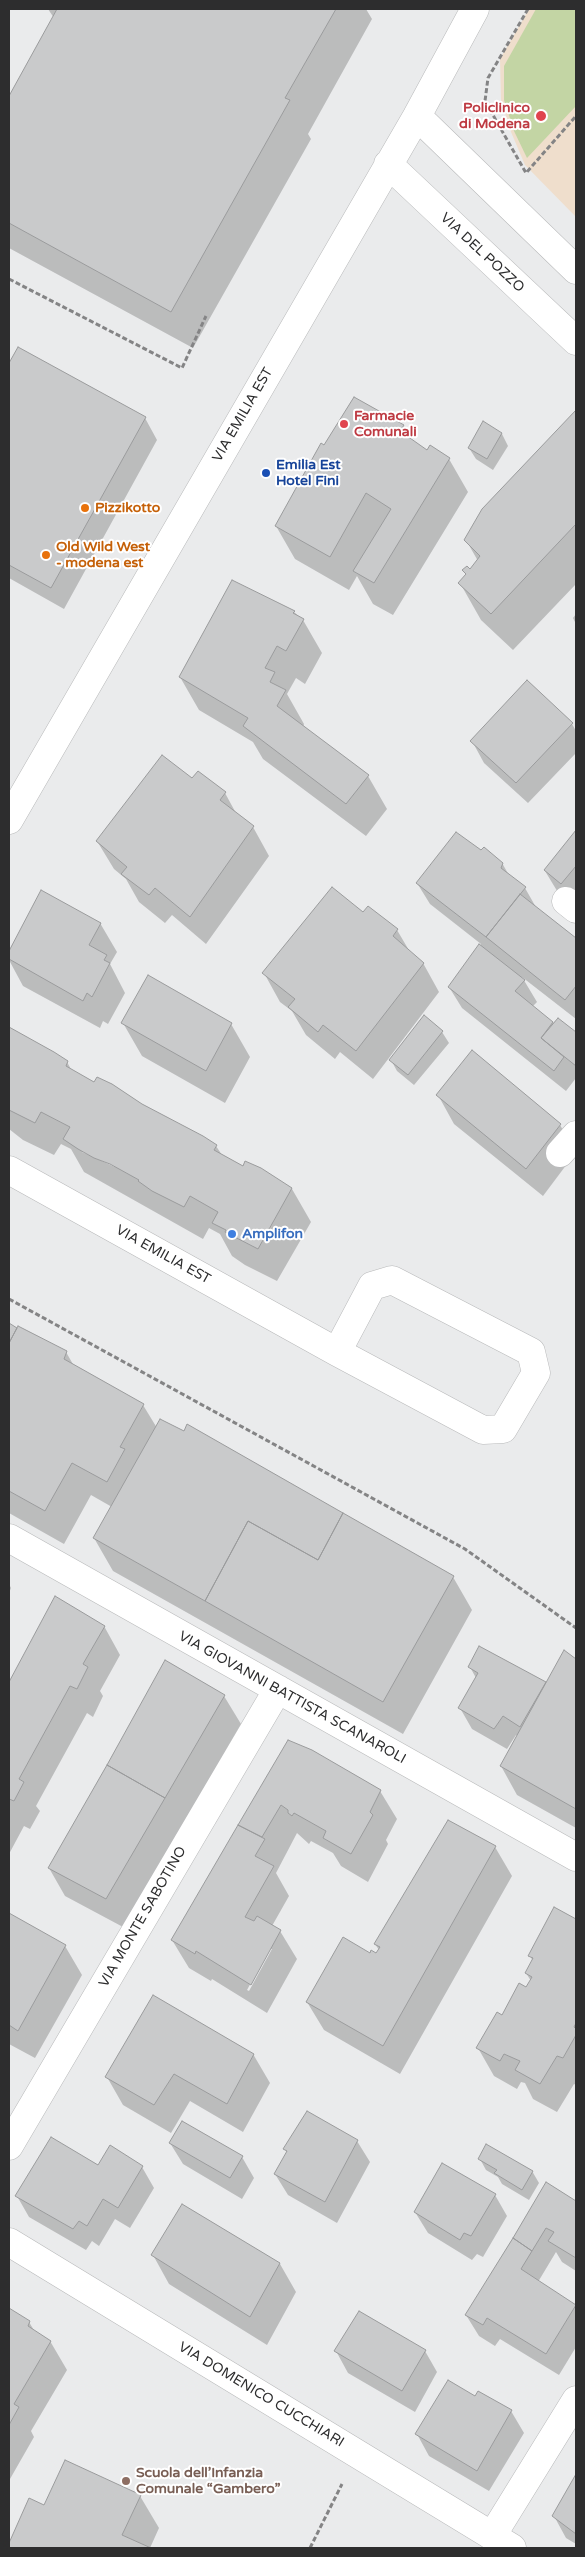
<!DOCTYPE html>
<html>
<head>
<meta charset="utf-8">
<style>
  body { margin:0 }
  #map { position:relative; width:585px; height:2557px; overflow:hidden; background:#eaebec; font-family:"Varela Round",sans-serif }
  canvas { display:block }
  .frame { position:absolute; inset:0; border:10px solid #2d2d2e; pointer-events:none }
</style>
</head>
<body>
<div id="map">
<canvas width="585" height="2557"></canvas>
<div class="frame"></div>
</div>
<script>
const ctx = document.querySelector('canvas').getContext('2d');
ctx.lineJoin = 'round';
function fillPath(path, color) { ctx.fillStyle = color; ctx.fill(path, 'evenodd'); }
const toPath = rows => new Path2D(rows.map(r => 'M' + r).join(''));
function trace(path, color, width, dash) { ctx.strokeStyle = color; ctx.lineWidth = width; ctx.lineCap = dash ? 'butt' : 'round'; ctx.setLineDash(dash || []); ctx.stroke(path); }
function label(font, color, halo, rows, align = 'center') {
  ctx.font = font + ' "Varela Round",sans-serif'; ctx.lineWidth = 4; ctx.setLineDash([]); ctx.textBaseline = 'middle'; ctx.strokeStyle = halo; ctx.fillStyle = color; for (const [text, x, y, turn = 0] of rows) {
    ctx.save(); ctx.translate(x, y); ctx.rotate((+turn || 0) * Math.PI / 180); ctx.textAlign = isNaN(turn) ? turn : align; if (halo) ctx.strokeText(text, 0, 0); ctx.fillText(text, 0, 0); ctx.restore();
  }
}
fillPath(toPath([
  [529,9,576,9,576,217,525,165,511,132,501,100,500,59]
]), '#efdecc');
fillPath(toPath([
  [536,9,576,9,576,106,527,158,514,131,504,100,504,66]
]), '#c3d5a4');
fillPath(toPath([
  [48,9,366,9,372,19,308,134,311,139,193,348,9,248,9,99,54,18],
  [18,348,145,418,157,440,64,609,9,578,9,365],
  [576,412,576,584,513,650,481,620,460,583,466,575,464,571,470,570,478,561,466,540,483,509],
  [483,423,502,434,508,446,493,470,476,459,469,448],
  [403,426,411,440,428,451,449,459,468,492,393,615,373,604,357,576,349,590,295,559,276,526,325,447],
  [294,612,303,620,322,653,305,684,296,678,287,694,304,724,303,727,368,776,387,809,366,836,263,759,253,742,199,710,180,677],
  [576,614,576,624,573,618],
  [572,724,576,731,576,753,528,803,484,763,472,741],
  [192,780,225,793,237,815,253,827,269,856,206,944,172,915,165,923,139,902,126,879,114,869,97,841],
  [576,832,576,911,562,899,545,871],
  [481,852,502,863,510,877,525,888,537,909,576,940,576,1019,522,977,537,1002,532,1007,553,1023,558,1019,576,1034,576,1078,566,1091,462,1008,449,987,481,944,430,904,417,883],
  [42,892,100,923,117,952,110,964,125,993,108,1024,103,1021,100,1028,23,986,9,960,9,954],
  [363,914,397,930,410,952,423,963,439,992,373,1079,340,1052,335,1059,306,1035,292,1011,280,1002,264,973],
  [123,1023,231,1024,250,1057,225,1103,142,1056],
  [9,1029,67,1062,72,1071,202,1137,216,1146,222,1155,244,1167,260,1169,292,1189,311,1222,277,1281,245,1265,232,1256,220,1234,209,1228,203,1239,84,1172,71,1149,61,1144,54,1155,23,1140,9,1129],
  [82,1149,116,1165,115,1167,82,1152],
  [442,1032,449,1043,414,1085,397,1071,391,1060],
  [472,1052,560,1125,576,1152,543,1196,454,1124,438,1095],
  [9,1324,66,1352,74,1366,143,1405,157,1428,453,1577,472,1610,403,1734,113,1571,94,1538,112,1507,91,1495,64,1544,9,1513],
  [9,1584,11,1588,9,1593],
  [55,1598,104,1626,120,1655,100,1691,103,1696,93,1717,87,1713,36,1806,40,1811,30,1829,24,1826,9,1854,9,1684],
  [564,1652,576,1660,576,1828,517,1795,501,1766,518,1736,516,1735,507,1749,472,1729,460,1708,476,1678,470,1667,546,1685],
  [224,1696,241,1724,123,1927,65,1896,49,1868],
  [289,1742,380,1791,397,1819,386,1840,388,1844,368,1882,341,1866,333,1853,311,1841,309,1844,297,1833,276,1873,289,1896,272,1926,280,1931,297,1959,267,2013,212,1979,211,1981,189,1968,172,1940],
  [269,1949,272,1949,249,1991,247,1990],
  [495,1847,512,1876,400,2074,324,2030,307,2002,371,1954,376,1955,379,1950,375,1944],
  [555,1908,576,1920,576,2085,574,2084,557,2112,533,2099,525,2083,521,2082,517,2089,494,2076,478,2048,531,1981,526,1973,533,1961,530,1956],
  [9,1915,65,1946,82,1975,35,2058,9,2044],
  [253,2054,270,2083,243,2132,190,2101,171,2133,123,2105,107,2077],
  [182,2123,242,2157,254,2178,242,2199,183,2164,170,2143],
  [357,2141,370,2162,337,2223,288,2195,275,2174,287,2153,285,2149],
  [480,2159,532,2171,539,2183,529,2200,502,2184,498,2177,486,2170],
  [98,2167,142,2167,154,2188,130,2228,115,2219,99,2246,92,2241,86,2250,29,2217,17,2196],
  [546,2184,576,2202,576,2271,562,2262,556,2252,538,2282,576,2307,576,2347,559,2375,500,2339,495,2346,479,2336,466,2315],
  [495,2195,507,2216,483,2257,477,2254,472,2260,428,2233,415,2212],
  [153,2255,280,2264,296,2292,267,2345,169,2284],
  [9,2309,29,2322,35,2332,50,2341,67,2370,31,2431,34,2437,10,2479],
  [336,2351,425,2351,437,2372,415,2412,348,2373],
  [478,2392,511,2411,524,2433,489,2491,429,2456,417,2434,475,2397],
  [576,2476,576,2544,566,2538,554,2516],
  [140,2496,159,2528,150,2548,9,2548,30,2500,45,2507]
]), '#0003');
const building = toPath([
  [57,9,336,9,285,98,290,100,171,312,9,223,9,96,57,9],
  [18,347,146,417,51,588,9,565,9,363,18,347],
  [354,397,404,425,400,431,427,450,430,445,450,458,374,583,353,571,391,509,366,493,330,557,275,526,321,443,324,445,354,397],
  [576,410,576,524,491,614,458,583,466,574,462,570,467,566,470,569,480,556,464,540,482,509,576,410],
  [483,421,502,433,487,459,468,448,483,421],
  [232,580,295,611,293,613,304,619,286,651,277,646,265,668,275,672,270,682,286,690,277,706,369,775,346,804,243,726,248,718,179,677,232,580],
  [527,680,573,723,516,783,470,741,527,680],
  [162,755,192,778,198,771,226,792,220,800,254,826,190,917,155,888,149,895,121,874,127,867,96,841,162,755],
  [576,830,576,866,561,884,544,870,576,830],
  [456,832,481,850,484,847,503,863,501,868,526,887,486,937,416,883,456,832],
  [332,887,363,912,368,906,398,929,393,936,424,963,356,1051,323,1025,318,1032,288,1007,295,999,262,973,332,887],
  [41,890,101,923,89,945,107,955,104,960,110,963,92,997,87,993,83,1001,9,959,9,951,41,890],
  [520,894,576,938,576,986,565,1000,486,937,520,894],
  [479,944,525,980,515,991,553,1022,541,1038,564,1057,554,1071,448,987,479,944],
  [148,975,232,1023,206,1071,121,1023,148,975],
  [424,1015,443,1031,408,1075,389,1060,424,1015],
  [558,1018,576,1032,576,1066,541,1038,558,1018],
  [9,1027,54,1052,68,1061,66,1066,94,1082,97,1077,112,1084,142,1104,203,1136,217,1145,214,1150,243,1166,245,1161,261,1168,292,1188,258,1249,225,1232,226,1230,212,1223,218,1212,190,1196,184,1207,152,1191,138,1181,139,1180,110,1164,94,1158,78,1149,63,1139,70,1127,41,1112,35,1123,9,1110,9,1027],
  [472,1050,561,1124,526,1169,436,1095,472,1050],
  [9,1323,17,1328,9,1343,9,1323],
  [18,1326,67,1351,64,1359,144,1404,120,1447,125,1449,107,1482,72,1463,45,1511,9,1491,9,1343,18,1326],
  [160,1419,184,1431,187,1424,343,1513,318,1560,248,1521,205,1601,93,1538,160,1419],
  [343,1513,454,1576,383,1702,205,1601,248,1521,318,1560,343,1513],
  [55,1596,105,1626,83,1664,88,1667,77,1689,70,1686,19,1779,24,1782,14,1801,9,1799,9,1682,55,1596],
  [479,1646,546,1682,520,1727,503,1716,494,1729,458,1708,478,1673,468,1667,479,1646],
  [564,1650,576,1659,576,1809,500,1766,564,1650],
  [165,1660,225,1695,165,1798,107,1765,165,1660],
  [288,1740,312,1750,381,1790,370,1812,373,1815,351,1854,323,1838,326,1831,294,1813,292,1816,288,1813,288,1810,281,1805,262,1837,238,1825,288,1740],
  [107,1765,165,1798,106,1899,48,1868,107,1765],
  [448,1820,496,1846,383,2046,306,2002,343,1937,370,1953,371,1950,376,1953,380,1947,374,1944,448,1820],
  [238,1825,265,1839,255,1856,274,1866,245,1917,254,1921,257,1916,281,1930,251,1985,196,1951,195,1954,171,1940,238,1825],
  [554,1907,576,1919,576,2023,574,2027,576,2029,576,2035,563,2058,557,2056,540,2084,515,2070,520,2061,504,2054,500,2061,476,2048,497,2012,502,2015,519,1983,526,1987,532,1977,525,1973,533,1958,528,1956,554,1907],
  [9,1913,66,1945,18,2031,9,2025,9,1913],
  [153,1995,254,2054,227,2104,174,2074,154,2105,105,2077,153,1995],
  [307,2111,358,2140,325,2202,274,2174,287,2151,283,2149,307,2111],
  [182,2121,243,2156,230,2178,169,2143,182,2121],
  [51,2137,98,2165,110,2145,143,2166,118,2208,103,2199,87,2226,79,2221,73,2229,15,2196,51,2137],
  [486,2144,533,2171,522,2190,494,2173,497,2170,478,2159,486,2144],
  [442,2163,496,2194,471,2236,464,2233,460,2240,414,2212,442,2163],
  [546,2182,576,2201,576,2258,548,2241,554,2232,546,2228,532,2251,513,2238,546,2182],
  [182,2204,280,2263,250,2317,151,2255,182,2204],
  [513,2238,532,2251,521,2269,576,2305,546,2354,487,2318,483,2325,465,2315,513,2238],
  [9,2308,30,2321,28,2326,51,2341,14,2404,19,2407,9,2425,9,2308],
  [359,2311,426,2350,402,2391,334,2351,359,2311],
  [448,2380,475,2396,478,2391,512,2410,477,2471,415,2434,448,2380],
  [65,2460,141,2495,122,2535,151,2548,9,2548,9,2543,29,2498,44,2505,65,2460],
  [576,2474,576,2534,552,2516,576,2474]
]);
fillPath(building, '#c9cacb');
trace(building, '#9a9b9c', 1);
const minor = toPath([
  [417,116,576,270],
  [388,164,576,341],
  [9,820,417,116,475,9],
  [566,901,576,909],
  [560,1153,576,1135],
  [9,1170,337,1352,483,1430,503,1429,536,1373,531,1352,392,1280,372,1286,337,1352],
  [9,1538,576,1857],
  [9,2146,278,1689],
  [492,2536,576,2400]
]);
const major = toPath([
  [9,2242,512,2548]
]);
trace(minor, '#b8b9ba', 29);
trace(major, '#b8b9ba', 29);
trace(toPath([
  [528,9,488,78,485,101,526,173,576,116],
  [9,279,182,368,206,316],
  [9,1299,465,1549,576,1628],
  [310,2548,342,2484]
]), '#848485', 3, [5, 2.5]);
trace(minor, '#fff', 28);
trace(major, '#fff', 28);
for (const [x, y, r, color] of [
  [541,116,6,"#e0444e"],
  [344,424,5,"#e0444e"],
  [266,473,5,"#1a4fb4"],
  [85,508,5,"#e8710a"],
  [46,555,5,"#e8710a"],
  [232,1234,5,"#3f7fe0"],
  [126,2481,5,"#8d6e63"]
]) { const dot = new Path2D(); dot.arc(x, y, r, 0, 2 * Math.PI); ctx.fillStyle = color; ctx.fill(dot); trace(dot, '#fff', 2); }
label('bold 14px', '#be3a42', '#fff', [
  ["Policlinico",530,108],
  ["di Modena",530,124],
  ["Farmacie",354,416,"left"],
  ["Comunali",354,432,"left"]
], 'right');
label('14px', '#2d2d2e', '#fff', [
  ["VIA DEL POZZO",482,253,43],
  ["VIA EMILIA EST",243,415,-60],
  ["VIA EMILIA EST",163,1255,29],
  ["VIA GIOVANNI BATTISTA SCANAROLI",292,1698,29],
  ["VIA MONTE SABOTINO",143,1917,-60],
  ["VIA DOMENICO CUCCHIARI",261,2395,31]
]);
label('bold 14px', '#164399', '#fff', [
  ["Emilia Est",276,465],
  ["Hotel Fini",276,481]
], 'left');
label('bold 14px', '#c56008', '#fff', [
  ["Pizzikotto",95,508],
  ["Old Wild West",56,547],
  ["- modena est",56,563]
], 'left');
label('bold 14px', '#366cbe', '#fff', [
  ["Amplifon",242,1234]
], 'left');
label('bold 14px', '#785e54', '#fff', [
  ["Scuola dell’Infanzia",136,2473],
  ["Comunale “Gambero”",136,2489]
], 'left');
</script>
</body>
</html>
